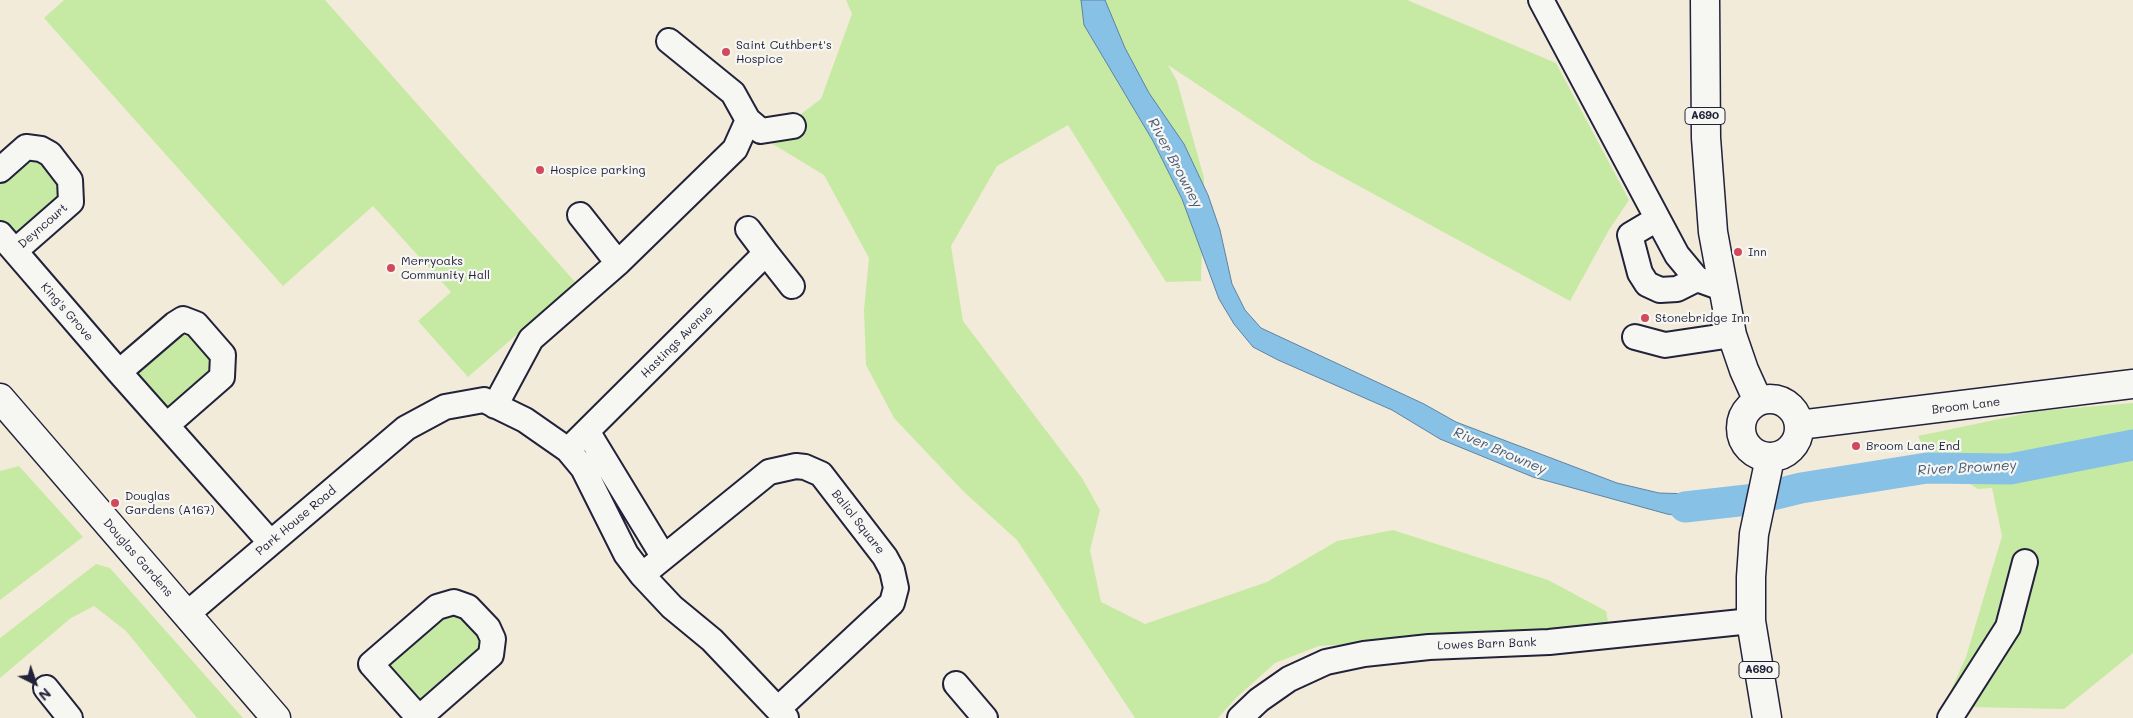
<!DOCTYPE html>
<html>
<head>
<meta charset="utf-8">
<style>
  body { margin:0 }
  #map { position:relative; width:2133px; height:718px; overflow:hidden; background:#f3ebd9; font-family:Mali,sans-serif }
  canvas { display:block }
  .north { position:absolute; left:10px; top:658px; width:50px; height:50px; -webkit-text-stroke:4px #f6f6f2; paint-order:stroke; rotate:139deg; font-size:14px; font-weight:700; line-height:20px; text-align:center; color:#22223b }
  .north::after { content:''; display:block; margin:auto; width:18px; height:22px; background:#22223b; clip-path:polygon(50% 0,100% 100%,50% 72%,0 100%) }
</style>
</head>
<body>
<div id="map">
<canvas width="2133" height="718"></canvas>
<div class="north">N</div>
</div>
<script>
const ctx = document.querySelector('canvas').getContext('2d');
ctx.lineJoin = 'round';
function fillPath(path, color) { ctx.fillStyle = color; ctx.fill(path, 'evenodd'); }
const toPath = rows => new Path2D(rows.map(r => 'M' + r).join(''));
function trace(path, color, width, dash) { ctx.strokeStyle = color; ctx.lineWidth = width; ctx.lineCap = dash ? 'butt' : 'round'; ctx.setLineDash(dash || []); ctx.stroke(path); }
function label(font, color, halo, rows, align = 'center') {
  ctx.font = font + ' Mali,sans-serif'; ctx.lineWidth = 4.5; ctx.setLineDash([]); ctx.textBaseline = 'middle'; ctx.strokeStyle = halo; ctx.fillStyle = color; for (const [text, x, y, turn = 0] of rows) {
    ctx.save(); ctx.translate(x, y); ctx.rotate((+turn || 0) * Math.PI / 180); ctx.textAlign = isNaN(turn) ? turn : align; if (halo) ctx.strokeText(text, 0, 0); ctx.fillText(text, 0, 0); ctx.restore();
  }
}
fillPath(toPath([
  [64,0,325,0,576,283,468,377,418,321,451,292,373,206,283,286,44,18],
  [846,0,1407,0,1556,63,1629,200,1609,230,1570,301,1313,161,1168,65,1177,81,1204,178,1201,281,1166,282,1068,125,997,166,951,246,963,321,1082,478,1100,510,1090,550,1101,602,1145,624,1267,582,1337,541,1393,530,1548,580,1606,611,1609,627,1598,624,1595,629,1319,646,1275,663,1236,698,1218,718,1135,718,1017,540,964,492,894,418,866,365,864,310,869,258,824,175,766,140,821,99,852,14],
  [28,157,41,157,63,184,64,195,25,232,16,233,9,230,0,221,0,179],
  [178,328,192,330,216,366,208,377,174,405,166,406,135,373],
  [2133,403,2133,653,2064,709,1967,707,1947,699,1966,657,2002,536,1992,488,1978,489,1929,459,1918,436,2038,411],
  [19,466,83,537,0,600,0,471],
  [96,564,110,568,243,718,197,718,126,631,94,606,71,618,0,678,0,638],
  [463,611,488,642,419,707,384,666,443,615]
]), '#c6eaa3');
const water = toPath([
  [1081,0,1105,0,1125,48,1149,93,1184,144,1208,195,1220,230,1232,284,1245,310,1261,328,1424,404,1456,422,1617,483,1659,493,1694,494,1728,490,1728,515,1704,519,1667,514,1533,477,1440,439,1392,410,1278,360,1253,347,1234,324,1219,299,1182,199,1153,141,1084,25,1081,0]
]);
fillPath(water, '#87c1e6');
trace(water, '#5f81a2', 1);
trace(toPath([
  [1685,507,1756,499,1801,488,1927,468,2010,469,2133,445]
]), '#87c1e6', 31);
const minor = toPath([
  [1541,0,1677,255,1697,279,1722,288],
  [748,120,761,131,793,126],
  [0,170,26,147,41,149,50,154,70,180,71,202,15,251],
  [580,215,618,263],
  [1657,219,1630,235,1640,273,1647,284,1660,290,1677,289,1697,279],
  [0,234,119,372,270,542],
  [766,253,792,286],
  [1635,337,1665,345,1732,335],
  [119,372,175,324,183,319,196,324,223,355,222,377,167,425],
  [495,406,531,339,618,263,735,149,748,120,733,93,669,41],
  [587,431,663,556],
  [568,450,766,253,748,229],
  [642,575,769,472,796,466,805,467,821,474,885,557,892,570,896,588,892,603,778,709],
  [187,614,406,428,445,407,484,400,525,420,568,450,583,468,626,554,642,575,672,607,712,640,786,718],
  [956,684,985,718],
  [46,688,70,718],
  [419,718,491,655,493,639,488,628,468,607,454,602,437,607,371,664,419,718],
  [1240,718,1259,700,1289,679,1326,662,1364,654,1429,647,1549,642,1751,621],
  [1950,718,2008,627,2025,562]
]);
const major = toPath([
  [1705,0,1706,138,1713,232,1732,335,1744,370,1758,401],
  '1741 428a29 29 0 1 1 58 0a29 29 0 1 1-58 0Z',
  [1799,425,2133,384],
  [1767,718,1751,621,1751,577,1754,534,1770,458]
]);
const highway = toPath([
  [0,398,276,718]
]);
trace(minor, '#22223b', 28);
trace(major, '#22223b', 31);
trace(highway, '#22223b', 31);
trace(minor, '#f6f6f2', 24);
trace(major, '#f6f6f2', 28);
trace(highway, '#f6f6f2', 28);
for (const [x, y, r, color] of [
  [726,52,5,"#d1495b"],
  [540,170,5,"#d1495b"],
  [1738,252,5,"#d1495b"],
  [391,268,5,"#d1495b"],
  [1645,318,5,"#d1495b"],
  [1856,446,5,"#d1495b"],
  [115,503,5,"#d1495b"]
]) { const dot = new Path2D(); dot.arc(x, y, r, 0, 2 * Math.PI); ctx.fillStyle = color; ctx.fill(dot); trace(dot, '#f6f6f2', 2); }
for (const [x, y, w] of [
  [1705,116,40],
  [1759,670,40]
]) { const box = new Path2D(); box.roundRect(x - w / 2, y - 8.5, w, 17, 4); ctx.fillStyle = '#f6f6f2'; ctx.fill(box); trace(box, '#22223b', 1); }
label('bold 11px', '#22223b', null, [
  ["A690",1705,116],
  ["A690",1759,670]
]);
label('12px', '#22223b', '#f6f6f2', [
  ["Saint Cuthbert's",736,45],
  ["Hospice",736,59],
  ["Hospice parking",550,170],
  ["Inn",1748,252],
  ["Merryoaks",401,261],
  ["Community Hall",401,275],
  ["Stonebridge Inn",1655,318],
  ["Broom Lane End",1866,446],
  ["Douglas",125,496],
  ["Gardens (A167)",125,510]
], 'left');
label('12px', '#22223b', '#f6f6f2', [
  ["Deyncourt",43,226,-41],
  ["King's Grove",67,312,49],
  ["Hastings Avenue",677,342,-45],
  ["Broom Lane",1966,406,-7],
  ["Park House Road",296,521,-40],
  ["Baliol Square",858,522,52],
  ["Douglas Gardens",138,558,49],
  ["Lowes Barn Bank",1487,644,-2]
]);
label('italic 14px', '#455a77', '#f6f6f2', [
  ["River Browney",1175,163,62],
  ["River Browney",1500,451,23],
  ["River Browney",1967,468,-3]
]);
</script>
</body>
</html>
